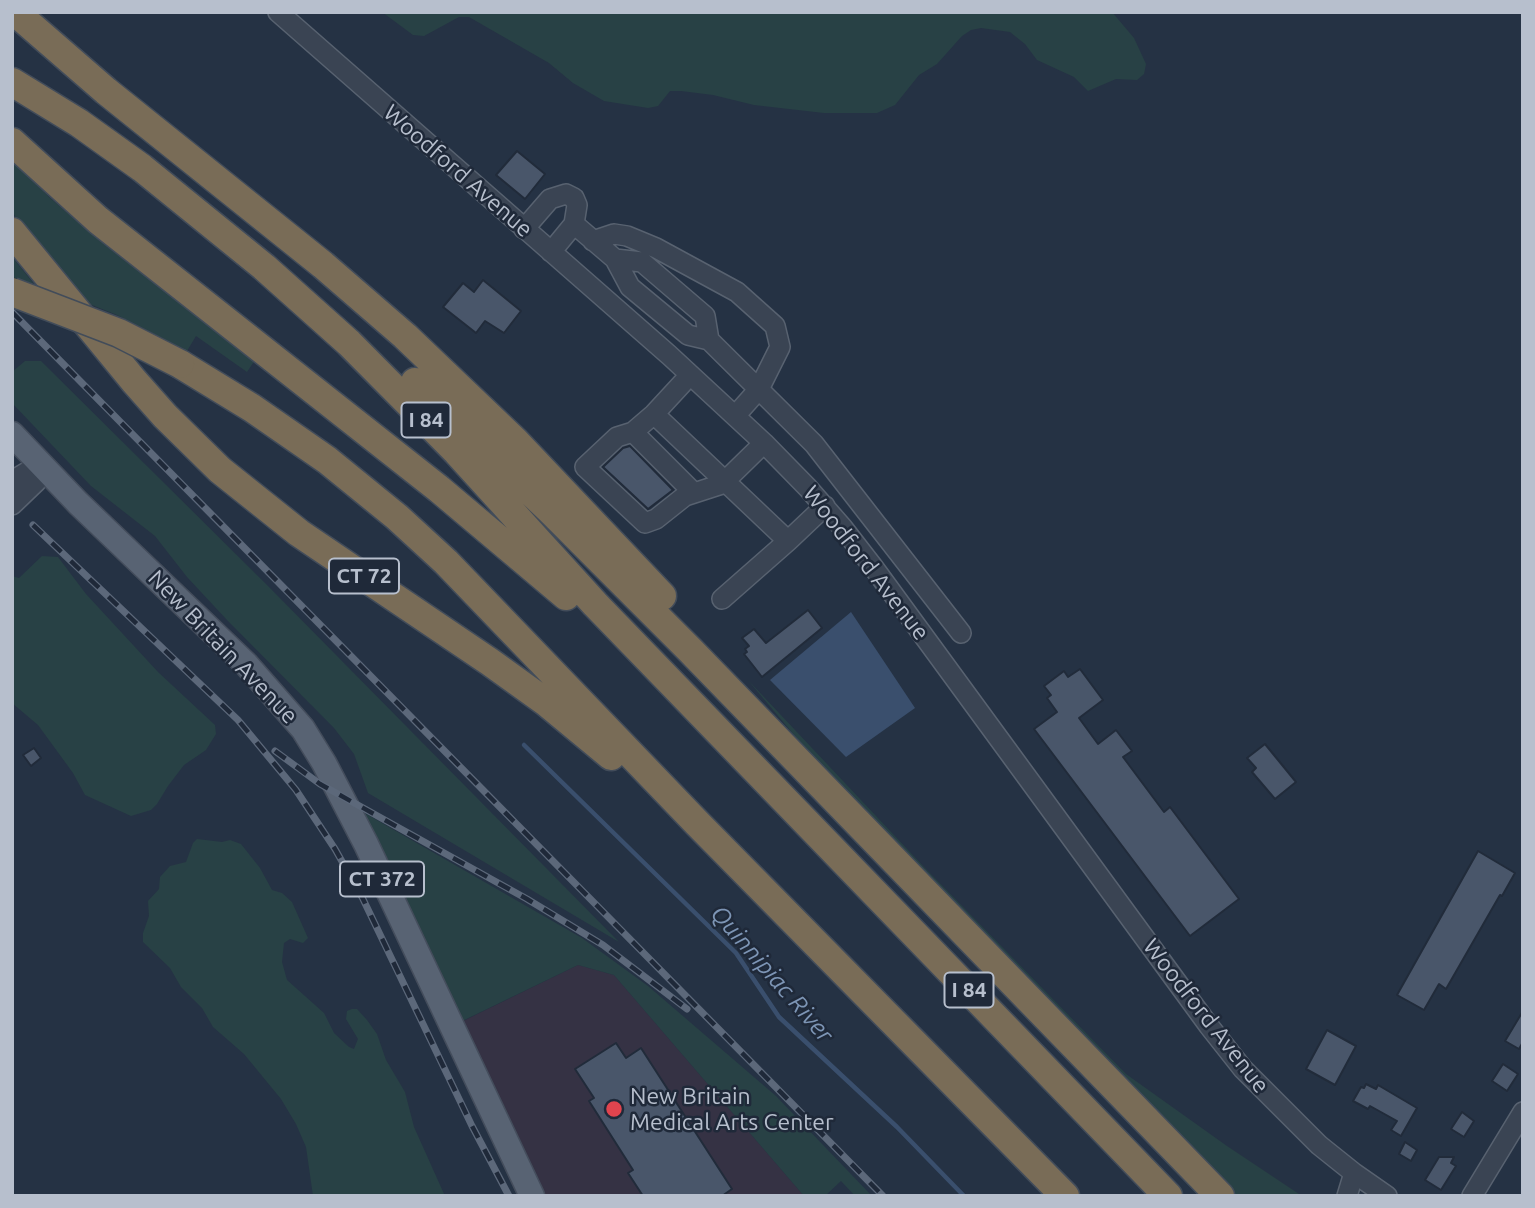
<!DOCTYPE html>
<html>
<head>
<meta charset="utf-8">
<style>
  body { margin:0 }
  #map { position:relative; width:1535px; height:1208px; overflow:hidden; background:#253244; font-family:Ubuntu,sans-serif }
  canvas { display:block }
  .frame { position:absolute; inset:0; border:14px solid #b7bfcd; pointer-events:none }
</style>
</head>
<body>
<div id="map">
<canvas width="1535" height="1208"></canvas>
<div class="frame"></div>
</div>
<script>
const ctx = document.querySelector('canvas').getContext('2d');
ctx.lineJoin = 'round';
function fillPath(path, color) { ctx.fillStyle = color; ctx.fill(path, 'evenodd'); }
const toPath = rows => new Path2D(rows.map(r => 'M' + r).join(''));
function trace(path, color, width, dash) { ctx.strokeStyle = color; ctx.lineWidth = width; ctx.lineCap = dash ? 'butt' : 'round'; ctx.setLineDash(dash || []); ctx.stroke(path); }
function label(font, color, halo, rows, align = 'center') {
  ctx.font = font + ' Ubuntu,sans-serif'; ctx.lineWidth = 5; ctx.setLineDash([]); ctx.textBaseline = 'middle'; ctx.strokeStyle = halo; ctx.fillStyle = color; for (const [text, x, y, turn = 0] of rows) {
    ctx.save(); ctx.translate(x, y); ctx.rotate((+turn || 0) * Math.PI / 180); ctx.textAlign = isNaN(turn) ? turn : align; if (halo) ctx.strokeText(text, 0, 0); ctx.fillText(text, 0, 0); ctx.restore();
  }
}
fillPath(toPath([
  [578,965,614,975,804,1196,541,1196,457,1024]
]), '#353244');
fillPath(toPath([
  [382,12,1112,12,1134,38,1146,64,1144,74,1137,80,1116,79,1088,91,1074,77,1037,60,1025,44,1010,32,981,28,971,30,962,36,937,64,919,75,895,105,877,113,824,113,754,105,713,95,681,91,670,91,658,106,648,108,604,101,573,83,549,63,469,17,459,17,424,36,413,35],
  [12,159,49,197,105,245,255,360,247,372,196,336,187,351,117,315,77,299,12,212],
  [12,257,13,258,34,284,12,277],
  [25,361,41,361,268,586,619,942,368,793,354,754,334,728,227,620,187,577,155,536,91,486,12,403,12,372],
  [42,556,58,557,86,594,158,672,215,725,216,734,206,750,184,765,168,786,157,804,151,810,131,816,85,795,73,773,38,725,12,703,12,576,19,578],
  [747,679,924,867,1126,1074,1227,1146,1302,1196,1236,1196,831,779],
  [361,811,582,938,648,986,776,1096,872,1196,855,1196,841,1181,825,1196,804,1196,614,975,578,965,456,1024],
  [197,839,222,842,230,840,241,844,260,868,272,890,282,893,292,902,308,938,303,943,290,939,284,943,282,962,287,980,324,1013,334,1033,349,1047,354,1049,358,1039,346,1019,347,1011,352,1009,357,1009,367,1020,377,1034,386,1060,405,1092,414,1127,445,1196,313,1196,306,1147,296,1124,281,1099,244,1054,213,1027,202,1008,181,987,170,968,143,942,143,933,149,916,148,901,159,889,160,877,170,866,186,862,193,843]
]), '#284145');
fillPath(toPath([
  [851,612,915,708,846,757,770,680]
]), '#3a4f6d');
trace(toPath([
  [524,745,736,953,779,1017,897,1127,964,1196]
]), '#3a4f6d', 4.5);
const building = toPath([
  [517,151,545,174,525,199,496,175,517,151],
  [483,280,521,311,504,333,485,321,476,333,443,307,463,283,474,292,483,280],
  [630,446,673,490,648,509,603,467,623,448,630,446],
  [808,610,822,628,762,677,744,654,747,652,745,649,749,646,742,638,754,629,766,643,808,610],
  [1080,669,1103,700,1079,718,1098,744,1116,730,1132,751,1123,757,1164,812,1170,807,1239,899,1190,936,1034,729,1057,712,1047,698,1051,695,1044,686,1064,671,1068,677,1080,669],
  [1265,744,1296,782,1275,799,1252,772,1256,768,1247,758,1265,744],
  [34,748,41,758,31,766,23,755,34,748],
  [1478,851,1515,873,1502,896,1500,895,1446,989,1439,984,1424,1010,1397,995,1478,851],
  [1523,1011,1523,1042,1519,1049,1505,1041,1523,1011],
  [1327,1030,1356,1046,1335,1085,1306,1069,1327,1030],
  [616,1043,626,1058,641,1048,732,1189,722,1196,643,1196,628,1173,633,1170,589,1101,594,1098,575,1069,616,1043],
  [1503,1064,1518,1074,1507,1091,1492,1081,1503,1064],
  [1366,1084,1376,1089,1378,1085,1417,1108,1401,1136,1391,1130,1397,1121,1370,1106,1368,1109,1353,1101,1361,1087,1364,1088,1366,1084],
  [1462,1112,1474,1121,1464,1137,1451,1129,1462,1112],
  [1405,1142,1417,1150,1411,1161,1399,1154,1405,1142],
  [1439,1157,1454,1157,1451,1163,1456,1166,1441,1190,1425,1180,1439,1157]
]);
fillPath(building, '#49566a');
trace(building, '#212b3a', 2);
const minor = toPath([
  [278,12,669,355,764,443,808,488,843,528,874,568,1209,1026,1243,1069,1319,1145,1354,1173,1387,1196],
  [574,224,615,259,630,287,688,335,709,340,814,444,961,633],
  [524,229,550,199,566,194,574,198,577,205,574,224,551,252],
  [593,241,614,234,627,236,656,248,737,292,775,326,780,347,759,389,735,416],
  [615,259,642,262,705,316,709,340],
  [690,375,654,414,633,432,617,437,585,467,645,523,656,519,685,496,722,484,764,443],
  [654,414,788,541,825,506],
  [633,432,694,493],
  [12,481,27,472,43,469],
  [12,505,36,482,43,469],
  [722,599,788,541],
  [1347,1196,1354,1173],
  [1472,1196,1523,1112]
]);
const major = toPath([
  [12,434,78,503,246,664,303,729,324,763,366,844,532,1196]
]);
const highway = toPath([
  [15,12,106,91,323,265,405,336,515,441,662,596],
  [12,82,79,123,142,168,264,267,349,343,457,452,595,604,1168,1196],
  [12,142,98,220,439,489,566,596],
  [12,232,134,381,165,416,220,470,299,533,490,662,547,703,611,756],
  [180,364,252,408,327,460,397,517,446,562,697,823,1065,1196],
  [415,382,550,510,691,651,1220,1196]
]);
trace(minor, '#586270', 22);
trace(major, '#444d5c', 27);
trace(highway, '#424c5a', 31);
trace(minor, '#3a4453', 19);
trace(major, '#586373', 24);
trace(highway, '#796c57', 28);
const rail = toPath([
  [12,312,883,1196],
  [33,525,238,720,296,790,335,849,362,897,472,1126,509,1196],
  [275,751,320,784,527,899,603,945,687,1009]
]);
trace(rail, '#5c687a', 7);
trace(rail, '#1f2939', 4.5, [13]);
const highwayBridge = toPath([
  [12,292,119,333,180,364]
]);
trace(highwayBridge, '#424c5a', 31, []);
trace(highwayBridge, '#796c57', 28);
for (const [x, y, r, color] of [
  [614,1109,9,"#e0444e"]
]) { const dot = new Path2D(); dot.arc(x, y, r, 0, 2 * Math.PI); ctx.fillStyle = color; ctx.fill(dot); trace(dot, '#1f2939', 2.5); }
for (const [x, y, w] of [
  [426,420,49],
  [364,576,70],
  [382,879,84],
  [969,990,49]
]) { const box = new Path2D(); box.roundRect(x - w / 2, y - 17.5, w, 35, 5); ctx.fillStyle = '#1f2939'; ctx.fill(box); trace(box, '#b7bfcd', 2); }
label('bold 21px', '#b7bfcd', null, [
  ["I 84",426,420],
  ["CT 72",364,576],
  ["CT 372",382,879],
  ["I 84",969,990]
]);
label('23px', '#b7bfcd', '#1f2939', [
  ["Woodford Avenue",458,171,41],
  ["Woodford Avenue",866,563,52],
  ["New Britain Avenue",223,647,46],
  ["Woodford Avenue",1206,1016,52]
]);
label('23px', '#b7bfcd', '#1f2939', [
  ["New Britain",630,1096],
  ["Medical Arts Center",630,1122]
], 'left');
label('italic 24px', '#7d95b5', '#1f2939', [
  ["Quinnipiac River",772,974,49]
]);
</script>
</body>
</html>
